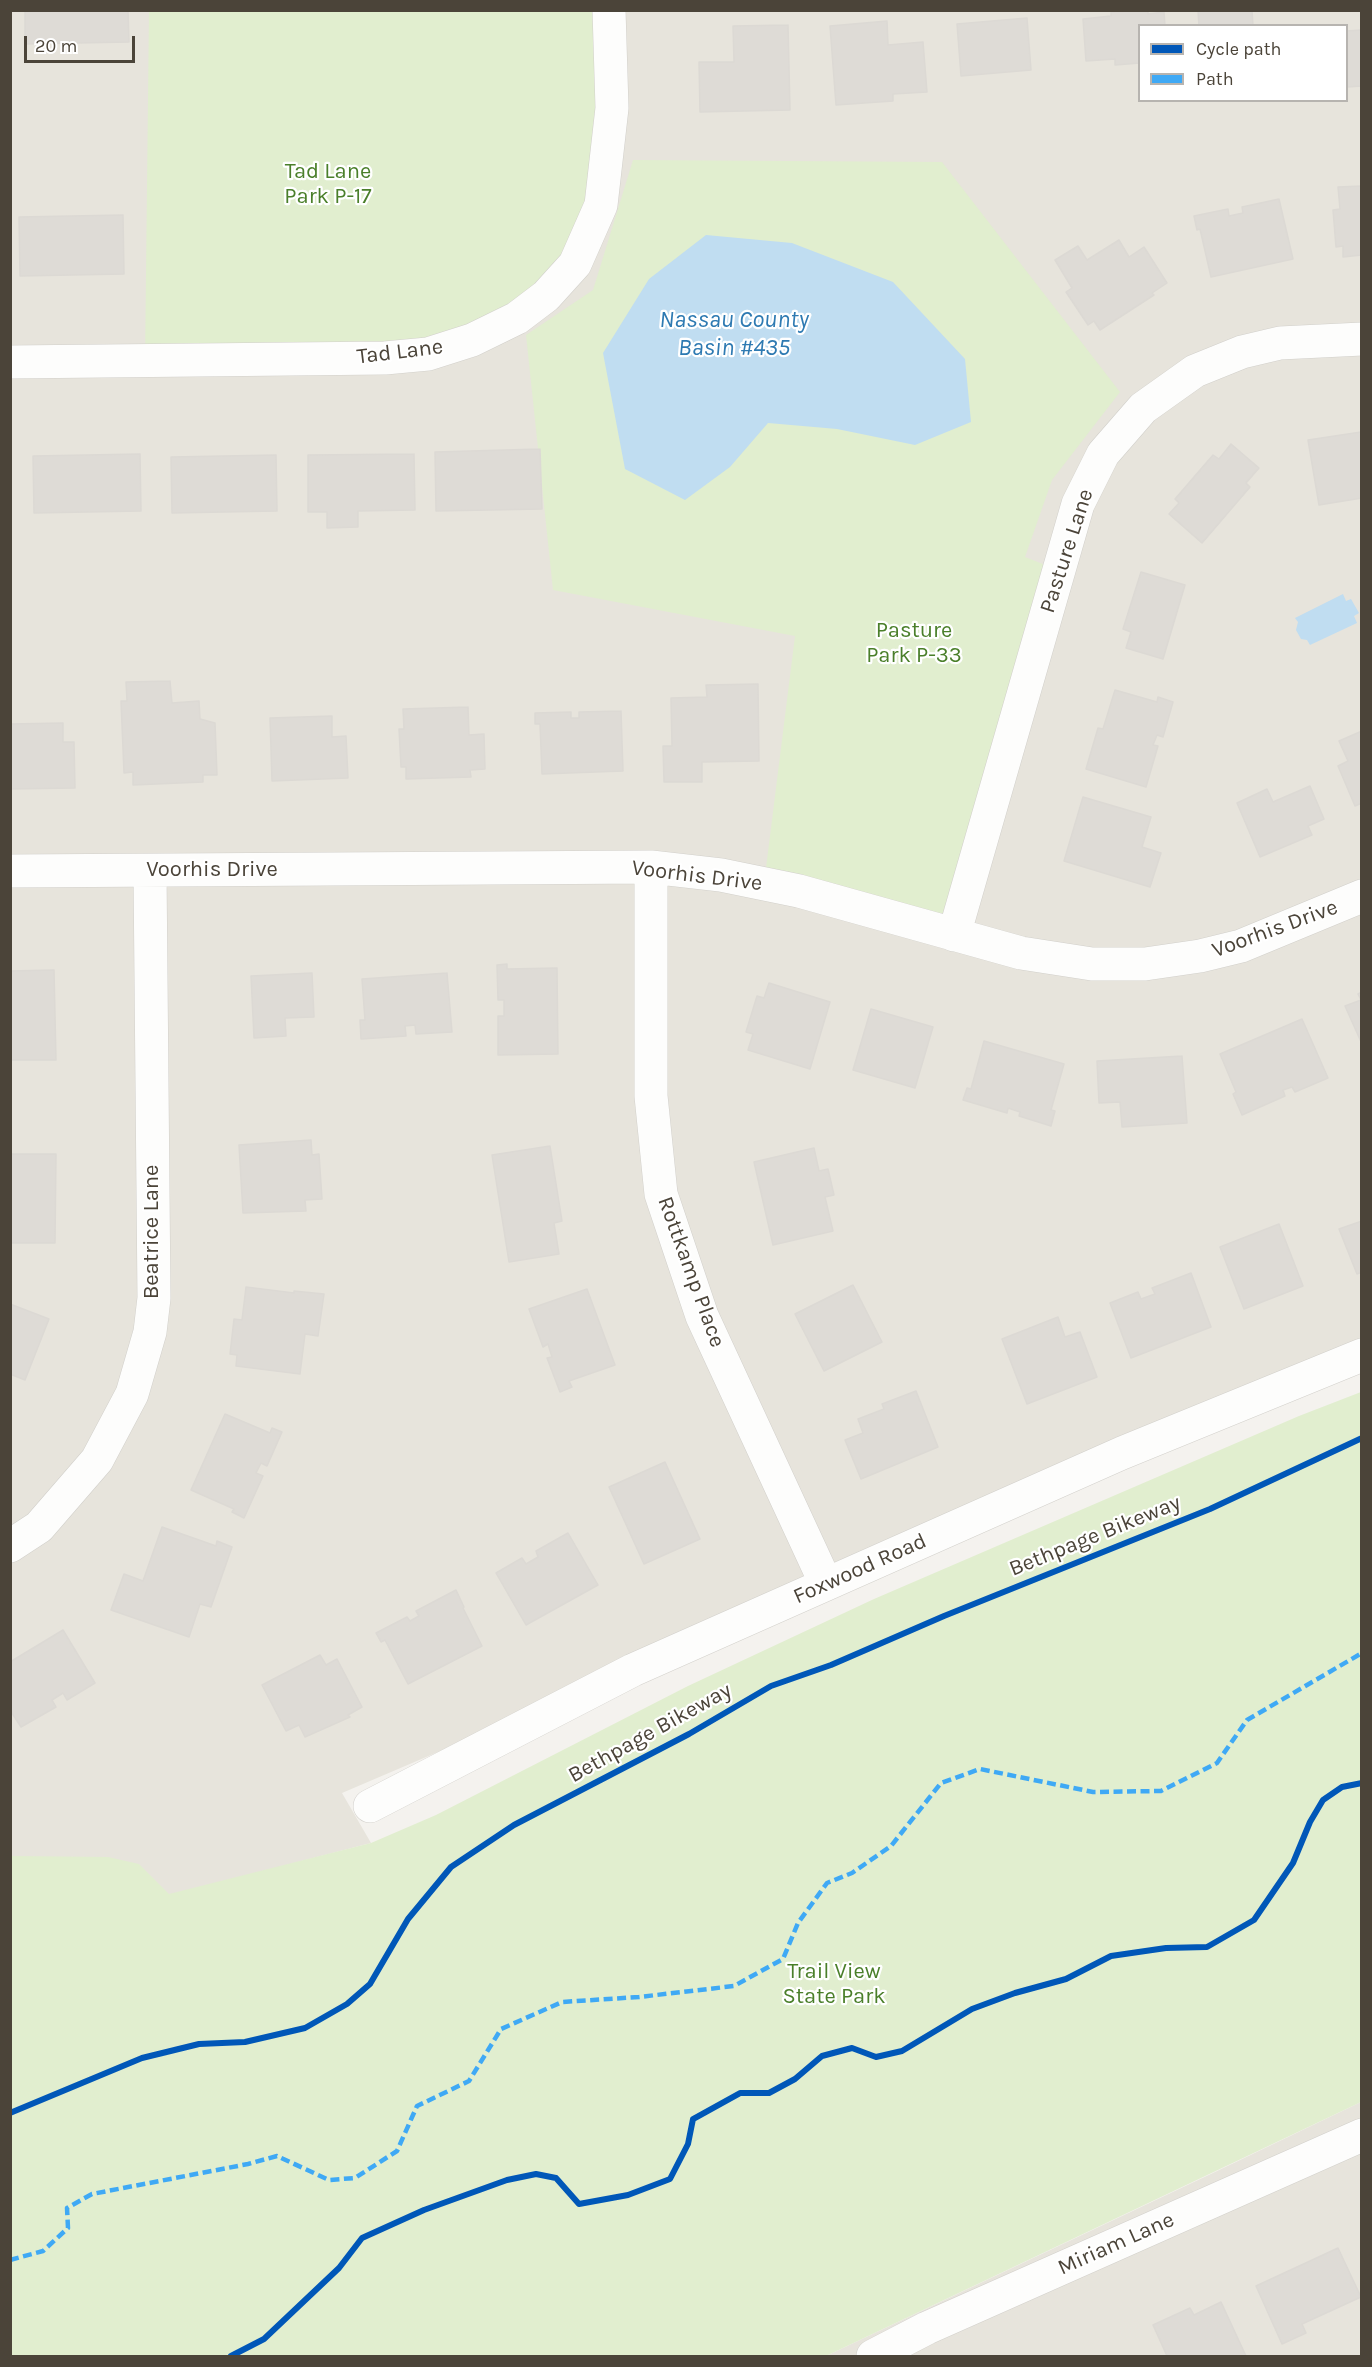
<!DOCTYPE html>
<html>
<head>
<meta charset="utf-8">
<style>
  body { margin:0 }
  #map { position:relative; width:1372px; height:2367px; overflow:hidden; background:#f4f2ee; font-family:Karla,sans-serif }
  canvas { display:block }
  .frame { position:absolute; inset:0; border:12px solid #4b4439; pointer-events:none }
  .legend { position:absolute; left:1138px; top:24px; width:210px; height:78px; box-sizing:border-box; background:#fff; border:2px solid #b7b4b0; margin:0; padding:8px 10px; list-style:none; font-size:18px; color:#4b4439 }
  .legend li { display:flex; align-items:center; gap:12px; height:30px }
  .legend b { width:30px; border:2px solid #b7b4b0 }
  .scale { position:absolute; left:24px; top:36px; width:111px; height:27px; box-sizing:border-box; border:3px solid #4b4439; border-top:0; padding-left:8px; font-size:18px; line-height:21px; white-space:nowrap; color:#4b4439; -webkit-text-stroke:4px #fff; paint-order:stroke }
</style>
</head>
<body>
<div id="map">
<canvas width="1372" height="2367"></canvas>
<div class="frame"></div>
<ul class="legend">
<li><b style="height:8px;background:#0057b8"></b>Cycle path</li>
<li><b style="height:8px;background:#3fa9f5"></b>Path</li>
</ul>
<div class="scale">20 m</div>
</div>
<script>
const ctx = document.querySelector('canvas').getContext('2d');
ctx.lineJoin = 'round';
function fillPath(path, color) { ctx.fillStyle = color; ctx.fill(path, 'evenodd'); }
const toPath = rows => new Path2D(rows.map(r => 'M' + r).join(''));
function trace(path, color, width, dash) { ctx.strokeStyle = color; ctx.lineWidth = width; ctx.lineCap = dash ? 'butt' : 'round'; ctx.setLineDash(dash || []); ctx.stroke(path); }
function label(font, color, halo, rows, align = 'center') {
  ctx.font = font + ' Karla,sans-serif'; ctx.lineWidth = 4.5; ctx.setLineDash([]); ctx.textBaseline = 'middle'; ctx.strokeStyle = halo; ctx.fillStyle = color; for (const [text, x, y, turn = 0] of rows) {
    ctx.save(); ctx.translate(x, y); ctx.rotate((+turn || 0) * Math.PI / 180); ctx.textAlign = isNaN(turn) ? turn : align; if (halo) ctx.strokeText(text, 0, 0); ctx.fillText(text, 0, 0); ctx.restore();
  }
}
fillPath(toPath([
  [11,11,1361,11,1361,1357,342,1793,371,1843,175,1894,11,1908],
  [1140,26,1346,26,1346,100,1140,100],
  [1361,2102,1361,2356,826,2356,1213,2173]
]), '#e7e4dc');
fillPath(toPath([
  [149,11,609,11,612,108,575,264,472,340,145,361],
  [633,160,942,162,1120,392,1052,480,1025,557,1058,570,954,935,764,884,795,636,553,590,526,335,593,290],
  [1361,1392,1361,2102,826,2356,11,2356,11,1856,108,1857,139,1864,169,1894,371,1843,436,1815,688,1686,874,1599,1299,1416]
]), '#e1eecf');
fillPath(toPath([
  [706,235,792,243,893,282,965,359,971,422,915,445,837,429,768,423,730,467,685,500,625,469,603,353,649,279],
  [1343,594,1346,601,1351,599,1359,613,1354,616,1357,623,1310,645,1307,640,1301,639,1296,630,1298,622,1295,618]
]), '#c0ddf1');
const building = toPath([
  [25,10,128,10,129,42,25,44,25,10],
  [1148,10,1148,14,1164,12,1165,26,1140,26,1140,63,1115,65,1115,59,1086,61,1083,19,1111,16,1111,12,1148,10],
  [1252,10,1253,26,1199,26,1198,11,1252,10],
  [1027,18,1031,70,961,76,957,24,1027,18],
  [887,21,888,45,923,42,927,92,893,94,893,101,836,105,830,26,887,21],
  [788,25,790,110,700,112,699,62,734,62,733,26,788,25],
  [1362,30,1362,86,1347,87,1346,31,1362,30],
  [1362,186,1362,255,1343,257,1343,246,1336,247,1333,210,1340,209,1338,187,1362,186],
  [1279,199,1293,259,1211,277,1200,229,1197,230,1194,216,1228,209,1229,216,1243,213,1242,207,1279,199],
  [123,215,124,274,20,276,19,217,123,215],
  [1119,240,1129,257,1144,247,1167,283,1152,293,1154,295,1100,330,1094,321,1088,325,1066,292,1072,288,1055,260,1078,246,1087,260,1119,240],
  [1361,432,1362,498,1319,505,1308,440,1361,432],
  [1231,444,1259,468,1246,483,1250,487,1202,543,1169,514,1179,503,1175,499,1213,455,1219,459,1231,444],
  [540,449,542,509,436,511,435,452,540,449],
  [140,454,141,511,34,513,33,456,140,454],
  [414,454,415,510,358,511,358,527,327,528,327,512,308,512,308,455,414,454],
  [276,455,277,511,172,513,171,457,276,455],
  [1141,572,1185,585,1163,659,1126,648,1131,632,1123,629,1141,572],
  [170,681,172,703,199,701,200,719,215,723,217,775,203,775,203,782,133,785,133,772,124,773,121,701,127,701,126,682,170,681],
  [758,684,759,761,702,762,702,782,664,782,663,746,672,746,671,698,707,697,706,685,758,684],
  [1115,690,1157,702,1158,697,1173,702,1163,737,1157,735,1153,745,1158,746,1146,787,1086,769,1098,728,1103,729,1115,690],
  [468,707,469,735,484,734,485,769,470,770,471,777,406,779,406,767,401,767,399,729,404,729,403,709,468,707],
  [621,711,623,771,542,774,540,724,535,724,535,713,571,712,571,718,579,718,579,712,621,711],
  [332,716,332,737,346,736,348,778,272,781,270,718,332,716],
  [63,723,63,742,74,742,75,788,10,789,10,724,63,723],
  [1362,731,1362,803,1355,806,1338,766,1348,761,1339,741,1362,731],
  [1310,786,1324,819,1308,826,1312,835,1260,857,1237,803,1267,789,1273,802,1310,786],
  [1083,797,1151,817,1142,847,1161,853,1150,887,1064,861,1083,797],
  [507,964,507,969,557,968,558,1054,498,1055,498,1016,504,1016,504,1000,498,1000,497,965,507,964],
  [54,970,56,1060,10,1060,10,971,54,970],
  [312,973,314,1017,285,1018,286,1036,254,1038,251,976,312,973],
  [447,973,452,1032,416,1034,415,1025,405,1026,406,1036,361,1039,360,1020,365,1020,362,979,447,973],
  [769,983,830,1002,810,1069,748,1050,753,1034,746,1032,757,996,764,998,769,983],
  [1362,992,1362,1044,1345,1006,1361,1000,1358,994,1362,992],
  [871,1009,933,1027,915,1088,853,1070,871,1009],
  [1302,1019,1328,1078,1295,1092,1292,1087,1283,1090,1285,1096,1242,1115,1233,1094,1236,1092,1220,1054,1302,1019],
  [984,1041,1064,1064,1051,1110,1055,1111,1051,1126,1019,1116,1020,1112,1008,1108,1007,1113,963,1100,967,1088,971,1089,984,1041],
  [1182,1056,1187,1123,1122,1127,1120,1102,1099,1103,1097,1061,1182,1056],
  [311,1140,312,1155,319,1154,322,1199,305,1200,306,1211,243,1213,239,1145,311,1140],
  [550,1146,562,1221,554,1223,559,1254,509,1262,492,1155,550,1146],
  [814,1148,819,1171,828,1169,834,1195,825,1197,833,1231,773,1245,754,1162,814,1148],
  [10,1154,56,1154,55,1243,10,1243,10,1154],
  [1362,1221,1362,1272,1357,1274,1339,1229,1362,1221],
  [1279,1224,1303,1286,1244,1309,1220,1247,1279,1224],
  [1191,1273,1211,1327,1131,1358,1110,1303,1138,1292,1141,1299,1155,1294,1152,1288,1191,1273],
  [853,1285,882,1342,824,1371,795,1314,853,1285],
  [246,1287,294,1293,294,1291,324,1294,318,1336,305,1334,300,1374,236,1366,237,1355,230,1354,234,1319,242,1320,246,1287],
  [587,1289,615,1365,569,1381,572,1387,560,1392,547,1358,552,1357,548,1344,543,1347,529,1309,587,1289],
  [10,1304,49,1319,25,1380,10,1374,10,1304],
  [1058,1317,1065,1337,1080,1332,1097,1377,1027,1404,1002,1339,1058,1317],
  [916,1391,938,1447,861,1479,845,1440,863,1433,858,1419,884,1409,882,1404,916,1391],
  [225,1414,270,1433,272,1428,282,1432,267,1466,261,1463,256,1473,263,1476,244,1518,232,1512,234,1509,191,1490,225,1414],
  [665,1462,700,1539,644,1564,609,1487,665,1462],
  [162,1527,216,1546,217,1541,232,1547,211,1607,200,1604,189,1637,111,1610,124,1574,143,1581,162,1527],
  [568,1533,598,1585,526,1625,496,1573,522,1558,526,1564,538,1557,536,1551,568,1533],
  [456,1590,464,1607,463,1608,482,1646,408,1684,385,1640,381,1642,376,1633,407,1617,410,1621,419,1616,416,1611,456,1590],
  [63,1630,95,1683,67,1700,63,1693,52,1700,56,1707,21,1727,10,1710,10,1662,63,1630],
  [320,1655,326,1665,337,1659,362,1707,348,1715,350,1717,305,1737,299,1725,286,1731,262,1685,320,1655],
  [1338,2248,1361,2297,1302,2324,1306,2333,1282,2344,1256,2286,1338,2248],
  [1221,2302,1246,2356,1167,2356,1153,2325,1190,2308,1194,2315,1221,2302]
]);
fillPath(building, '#dedbd6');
trace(building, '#dcd9d4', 1.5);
const minor = toPath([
  [10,362,385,358,428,354,472,340,517,318,546,296,575,264,601,205,612,108,609,10],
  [651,867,651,1096,661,1194,702,1316,826,1584],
  [10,871,651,867,721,875,799,891,1021,953,1092,964,1145,964,1200,956,1241,946,1362,896],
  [954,935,1078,504,1103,454,1143,408,1195,371,1242,352,1280,343,1362,339],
  [10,1546,39,1527,97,1460,132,1394,150,1332,154,1298,150,871],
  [370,1806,633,1670,1122,1453,1362,1355],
  [873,2356,927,2328,1362,2135]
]);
trace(minor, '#d2d0cb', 34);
trace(minor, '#fdfdfc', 33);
trace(toPath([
  [10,2260,43,2251,68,2228,67,2208,92,2194,248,2164,277,2156,329,2180,355,2178,397,2151,417,2106,469,2081,501,2029,562,2002,639,1997,734,1986,783,1959,798,1923,827,1883,852,1873,891,1846,941,1783,980,1769,1093,1792,1161,1791,1217,1763,1247,1720,1362,1653]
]), '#3fa9f5', 4.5, [9, 4.5]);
trace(toPath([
  [10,2113,142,2058,199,2044,245,2042,305,2028,347,2004,370,1984,408,1919,451,1867,514,1825,689,1734,771,1686,831,1665,944,1616,1210,1509,1362,1438],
  [231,2356,264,2339,339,2268,362,2238,424,2210,507,2180,536,2174,556,2178,579,2204,628,2195,670,2179,688,2144,693,2119,740,2093,769,2093,795,2079,822,2056,852,2048,876,2057,902,2051,972,2009,1015,1993,1066,1979,1111,1956,1166,1948,1207,1947,1254,1920,1293,1863,1310,1822,1323,1800,1342,1787,1362,1783]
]), '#0057b8', 6);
label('22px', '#4a7f2a', '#fff', [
  ["Tad Lane",328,172],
  ["Park P-17",328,197],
  ["Pasture",914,631],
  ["Park P-33",914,656],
  ["Trail View",834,1972],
  ["State Park",834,1997]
]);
label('22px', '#4b4439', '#fff', [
  ["Tad Lane",400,352,-7],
  ["Pasture Lane",1067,551,-72],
  ["Voorhis Drive",212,870],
  ["Voorhis Drive",697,876,7],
  ["Voorhis Drive",1275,929,-20],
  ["Beatrice Lane",152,1232,-90],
  ["Rottkamp Place",691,1272,70],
  ["Bethpage Bikeway",1095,1536,-22],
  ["Foxwood Road",860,1569,-24],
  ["Bethpage Bikeway",650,1733,-29],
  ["Miriam Lane",1116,2244,-24]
]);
label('italic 24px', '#2e7ab2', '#fff', [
  ["Nassau County",734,320],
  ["Basin #435",734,348]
]);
</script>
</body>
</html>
